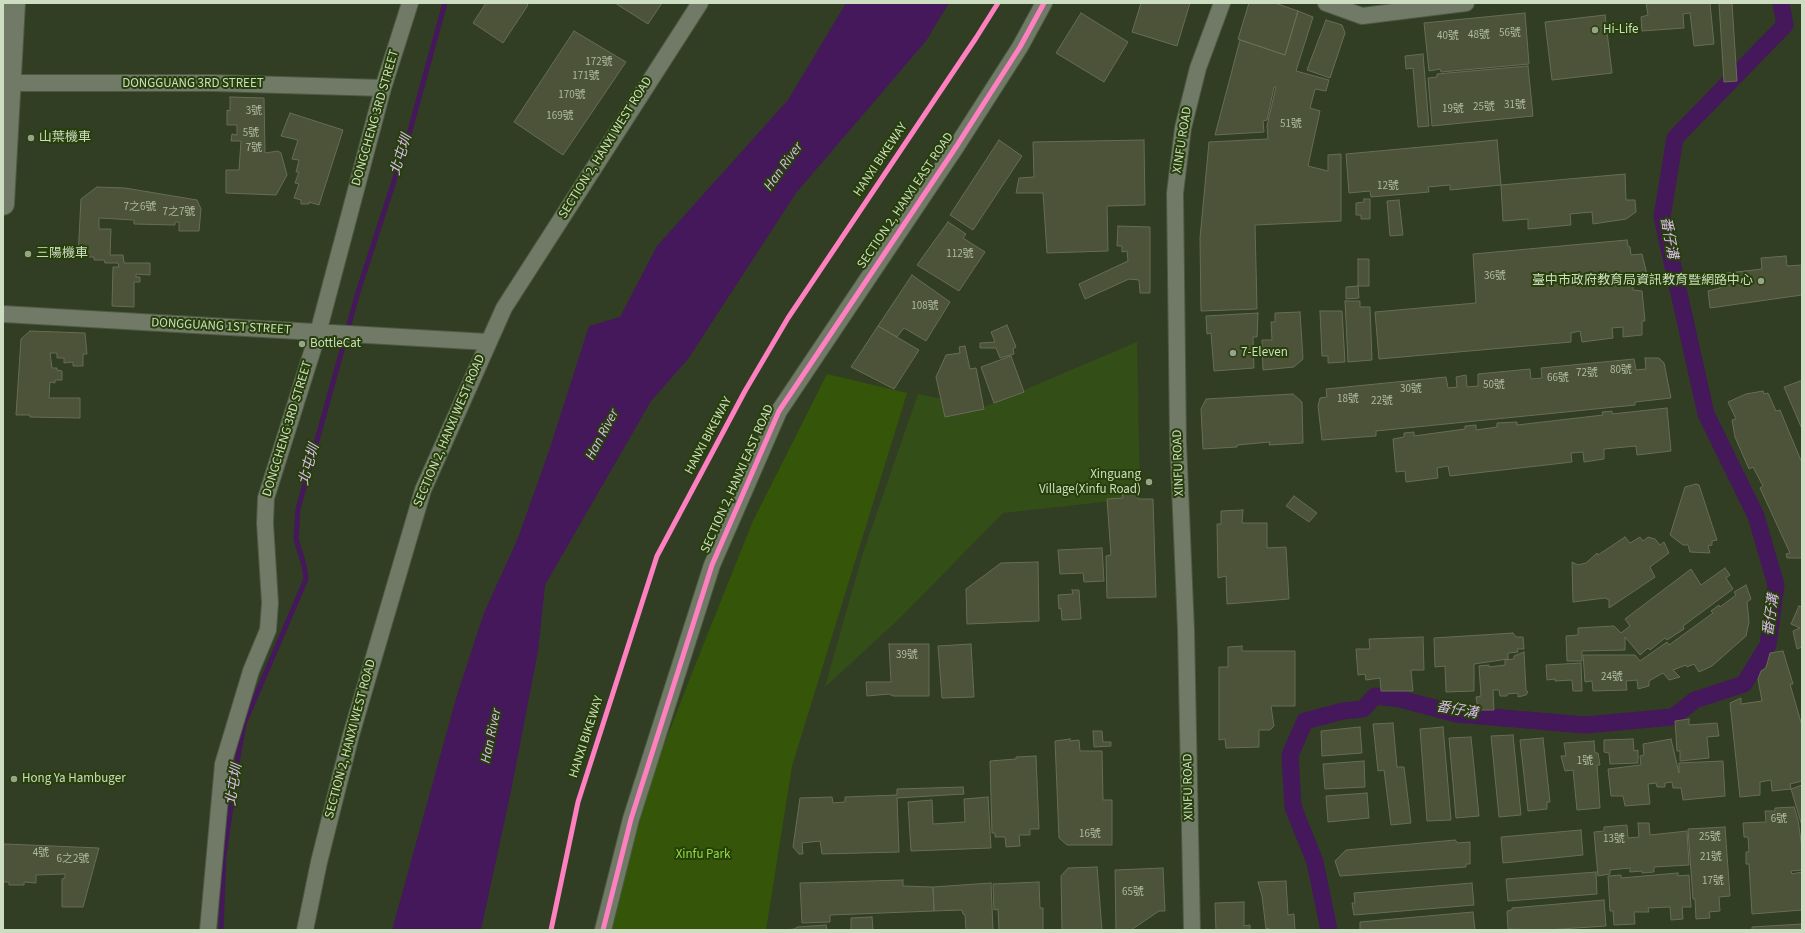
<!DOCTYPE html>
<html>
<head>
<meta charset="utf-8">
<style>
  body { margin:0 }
  #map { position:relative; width:1805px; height:933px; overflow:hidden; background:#313e23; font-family:"Source Sans 3",sans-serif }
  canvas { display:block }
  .frame { position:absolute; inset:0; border:4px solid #cdddc1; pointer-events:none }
</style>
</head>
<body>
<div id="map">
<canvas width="1805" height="933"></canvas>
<div class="frame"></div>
</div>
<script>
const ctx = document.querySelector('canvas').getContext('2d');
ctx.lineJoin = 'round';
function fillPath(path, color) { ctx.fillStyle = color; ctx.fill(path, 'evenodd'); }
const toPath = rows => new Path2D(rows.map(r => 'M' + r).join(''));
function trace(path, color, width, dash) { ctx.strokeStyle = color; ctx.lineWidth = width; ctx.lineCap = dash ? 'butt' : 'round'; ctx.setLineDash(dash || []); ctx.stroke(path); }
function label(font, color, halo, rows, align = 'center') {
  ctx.font = font + ' "Source Sans 3","Noto Sans TC",sans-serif'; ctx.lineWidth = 4; ctx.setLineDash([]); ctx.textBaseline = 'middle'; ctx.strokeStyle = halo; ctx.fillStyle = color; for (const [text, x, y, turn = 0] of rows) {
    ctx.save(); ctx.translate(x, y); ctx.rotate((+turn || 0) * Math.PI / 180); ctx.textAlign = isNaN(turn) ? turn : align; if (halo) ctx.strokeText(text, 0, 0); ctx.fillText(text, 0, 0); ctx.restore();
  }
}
fillPath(toPath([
  [1137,342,1140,498,1003,513,899,619,825,687,862,556,918,394,984,407]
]), '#344e18');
fillPath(toPath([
  [827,374,907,393,792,766,766,930,609,930,633,824,696,663,753,521]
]), '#355509');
fillPath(toPath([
  [846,3,949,3,926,41,796,193,688,359,651,401,545,585,538,651,511,791,481,930,392,930,457,695,484,613,518,538,550,448,589,326,620,317,657,246,788,100]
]), '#45175b');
trace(toPath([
  [221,930,224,856,238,757,244,724,306,579,304,565,296,539,298,509,358,292,408,138,445,3]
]), '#45175b', 5);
trace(toPath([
  [1329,930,1315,862,1293,807,1290,755,1305,721,1343,711,1363,709,1375,696,1400,699,1457,714,1585,725,1673,717,1695,700,1744,684,1768,645,1776,585,1756,516,1706,414,1662,217,1675,138,1785,25,1781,3]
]), '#45175b', 17);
const building = toPath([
  [486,3,526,3,528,5,503,43,473,23,486,3],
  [615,3,662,3,648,24,615,3],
  [1141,3,1190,3,1177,46,1132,32,1141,3],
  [1249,3,1275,3,1298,11,1285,55,1238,39,1249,3],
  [1646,3,1710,3,1714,44,1694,46,1690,13,1683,14,1684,28,1642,31,1641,17,1648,15,1646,3],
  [1719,3,1732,3,1737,81,1724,82,1719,3],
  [1298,11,1313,17,1296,71,1329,80,1326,91,1315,89,1310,108,1320,111,1308,166,1328,171,1328,155,1341,154,1341,221,1255,225,1257,309,1201,311,1200,238,1209,142,1268,139,1267,126,1276,87,1274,87,1267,120,1263,121,1264,132,1215,135,1240,40,1285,55,1298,11],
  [1081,13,1128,42,1104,82,1056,53,1081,13],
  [1525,13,1529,64,1441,72,1440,69,1429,71,1424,23,1525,13],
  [1605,15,1612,73,1552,80,1545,22,1605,15],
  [1326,20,1342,25,1345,33,1330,78,1307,70,1326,20],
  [574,31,626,62,563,155,514,122,574,31],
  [1423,54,1429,126,1418,127,1413,68,1406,69,1405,56,1423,54],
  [1528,66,1533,116,1432,126,1428,78,1437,77,1437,74,1528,66],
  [230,97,264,98,265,153,278,151,281,153,287,175,276,195,226,193,226,170,239,170,241,141,231,141,232,134,237,135,237,125,227,125,227,110,230,111,230,97],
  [290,113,343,130,319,205,309,202,309,204,301,204,301,200,294,198,299,184,295,183,299,172,296,172,299,160,292,159,298,140,281,136,290,113],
  [999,140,1022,156,973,230,950,215,999,140],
  [1144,140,1145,205,1107,206,1108,251,1047,253,1043,193,1016,193,1019,178,1034,177,1033,142,1144,140],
  [1497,140,1501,185,1450,190,1450,185,1428,187,1429,192,1371,197,1370,191,1349,193,1346,154,1497,140],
  [1625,174,1626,200,1635,200,1636,212,1626,219,1593,224,1592,212,1570,214,1571,225,1528,229,1528,219,1503,221,1501,185,1625,174],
  [97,187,125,188,197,200,201,209,199,231,179,231,179,222,175,222,175,225,134,224,134,220,99,218,99,229,111,229,110,255,123,255,124,263,150,263,150,275,136,274,136,277,140,277,140,282,134,282,134,307,112,306,113,267,119,267,118,263,105,263,104,260,94,260,94,257,78,257,81,199,97,187],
  [1364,199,1370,199,1370,219,1361,219,1361,215,1356,215,1356,203,1364,202,1364,199],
  [1399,200,1403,235,1390,236,1387,201,1399,200],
  [948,222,966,234,963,238,985,252,959,291,917,265,948,222],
  [1118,226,1150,227,1150,293,1140,293,1139,280,1129,279,1085,299,1079,284,1128,261,1127,251,1122,252,1122,246,1117,246,1118,226],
  [1627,240,1628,246,1630,247,1631,255,1642,254,1649,283,1633,285,1633,290,1642,291,1645,321,1642,321,1642,335,1623,337,1623,327,1612,328,1613,338,1582,342,1580,331,1571,333,1571,342,1379,359,1375,312,1476,303,1473,254,1627,240],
  [1786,256,1787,266,1802,265,1802,295,1710,308,1708,291,1720,288,1719,274,1762,269,1761,258,1786,256],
  [1358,259,1369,259,1369,286,1358,286,1358,259],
  [912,275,950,302,926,341,904,328,897,337,878,326,912,275],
  [1358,286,1359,298,1346,299,1346,287,1358,286],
  [1345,301,1360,301,1360,307,1370,307,1372,360,1348,362,1345,301],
  [1320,311,1342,311,1345,362,1328,363,1328,356,1322,356,1320,311],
  [1300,312,1303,359,1294,367,1263,370,1262,340,1272,340,1271,322,1275,322,1275,313,1300,312],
  [1258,313,1257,337,1253,337,1254,368,1214,371,1211,333,1207,334,1206,316,1258,313],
  [1007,325,1016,347,1013,349,1014,354,1000,358,996,348,980,348,980,343,995,342,991,332,1007,325],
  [878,326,919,350,894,389,851,367,878,326],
  [30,331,85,333,87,354,83,354,83,366,73,366,73,362,64,363,64,358,57,358,57,353,50,353,52,368,57,368,57,370,62,371,62,380,55,380,55,383,50,382,49,398,80,398,80,418,30,417,30,415,16,415,21,339,30,331],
  [965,346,970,369,976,368,984,409,945,417,936,377,946,355,960,353,959,347,965,346],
  [1011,356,1024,392,994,403,981,367,1011,356],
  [1645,358,1659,358,1664,363,1671,398,1635,402,1635,405,1376,431,1376,436,1322,440,1318,406,1320,398,1327,397,1326,389,1446,377,1448,388,1457,387,1456,377,1466,375,1467,387,1478,386,1478,374,1530,369,1531,379,1542,378,1541,368,1634,359,1636,370,1646,369,1645,358],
  [1800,381,1802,382,1802,429,1784,387,1800,381],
  [1763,391,1764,394,1768,393,1776,411,1780,410,1802,463,1802,558,1787,558,1786,554,1790,553,1760,488,1763,486,1753,467,1749,469,1735,437,1732,420,1736,419,1728,402,1746,394,1763,391],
  [1293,394,1302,402,1303,443,1269,445,1270,442,1237,445,1237,447,1203,449,1201,409,1206,399,1293,394],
  [1667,408,1671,451,1637,455,1636,446,1604,449,1604,459,1584,462,1583,452,1571,453,1572,462,1450,476,1448,466,1437,468,1438,478,1406,482,1405,471,1396,472,1393,439,1404,437,1404,433,1414,432,1414,436,1465,429,1465,426,1476,425,1476,430,1497,427,1497,423,1517,422,1517,425,1603,415,1602,412,1612,411,1612,414,1667,408],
  [1696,484,1699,485,1717,540,1712,541,1712,545,1708,546,1710,553,1690,552,1688,545,1683,545,1670,535,1685,487,1696,484],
  [1122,491,1137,491,1138,499,1153,499,1156,597,1107,598,1106,556,1111,555,1107,499,1123,498,1122,491],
  [1294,496,1317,513,1309,522,1286,506,1294,496],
  [1243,510,1242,523,1267,523,1267,548,1286,547,1289,599,1227,604,1226,576,1218,578,1217,524,1221,524,1221,511,1243,510],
  [1625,537,1630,543,1640,537,1643,541,1648,537,1655,539,1660,545,1664,542,1669,553,1650,567,1655,577,1609,608,1609,600,1605,598,1573,602,1572,562,1578,565,1586,563,1597,553,1598,555,1625,537],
  [1102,548,1104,581,1084,582,1083,573,1060,574,1058,550,1102,548],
  [1038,562,1039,621,967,624,966,589,1001,563,1038,562],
  [1725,568,1730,575,1726,578,1733,589,1683,626,1684,629,1667,640,1665,638,1650,650,1648,648,1640,655,1625,637,1625,650,1582,651,1582,661,1567,661,1566,636,1578,635,1578,628,1614,626,1621,633,1630,626,1625,619,1691,569,1701,585,1725,568],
  [1746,585,1751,599,1747,602,1749,622,1746,636,1712,666,1699,672,1694,664,1687,667,1686,665,1673,670,1680,677,1669,680,1663,673,1649,681,1649,686,1638,689,1637,680,1626,681,1627,690,1593,691,1592,681,1585,682,1583,655,1635,655,1640,661,1667,642,1669,645,1713,613,1711,611,1719,605,1720,607,1736,595,1734,592,1746,585],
  [1072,590,1079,590,1081,619,1062,620,1061,608,1059,609,1058,595,1073,594,1072,590],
  [1799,606,1802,607,1802,647,1797,649,1793,631,1800,628,1791,624,1799,606],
  [1513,633,1516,637,1523,637,1524,649,1517,649,1518,652,1508,653,1508,659,1474,664,1474,691,1446,692,1445,666,1435,667,1434,638,1513,633],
  [1423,637,1424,670,1411,670,1413,691,1381,691,1380,678,1366,680,1365,674,1358,675,1356,649,1370,649,1369,639,1423,637],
  [889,644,929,644,929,696,893,696,889,694,867,696,866,682,891,682,889,644],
  [971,644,974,697,942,698,938,646,971,644],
  [1242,646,1242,651,1295,651,1295,706,1271,706,1274,726,1270,730,1259,730,1259,747,1226,748,1225,739,1219,740,1219,667,1228,667,1228,647,1242,646],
  [1783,651,1793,684,1790,684,1802,726,1802,781,1790,784,1791,789,1772,791,1771,780,1760,782,1760,795,1740,797,1730,703,1741,698,1741,704,1762,701,1758,679,1761,671,1766,668,1770,653,1783,651],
  [1524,652,1526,690,1528,692,1526,695,1518,697,1518,693,1507,694,1507,696,1500,696,1499,690,1493,690,1494,710,1478,710,1476,697,1481,696,1479,666,1489,665,1489,667,1505,665,1505,660,1514,659,1514,656,1524,652],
  [1581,663,1582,691,1573,691,1572,680,1555,681,1555,679,1547,680,1546,665,1581,663],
  [1689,719,1689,725,1717,723,1719,736,1707,737,1709,758,1680,761,1680,751,1677,751,1675,721,1689,719],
  [1393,723,1397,767,1404,767,1411,823,1391,825,1384,770,1378,771,1373,724,1393,723],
  [1360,727,1362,753,1322,756,1321,731,1360,727],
  [1443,727,1451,820,1427,821,1420,729,1443,727],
  [1093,731,1102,731,1103,742,1111,742,1111,746,1094,747,1093,731],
  [1513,735,1521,815,1499,817,1491,736,1513,735],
  [1471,737,1479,816,1456,818,1449,738,1471,737],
  [1543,738,1550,802,1547,802,1547,809,1528,811,1520,740,1543,738],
  [1070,739,1070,741,1079,740,1080,751,1102,751,1103,800,1112,800,1112,845,1067,845,1059,838,1055,741,1070,739],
  [1633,739,1634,751,1638,750,1638,763,1610,764,1609,753,1604,752,1604,740,1633,739],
  [1671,739,1679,773,1679,763,1723,761,1725,796,1683,800,1681,788,1673,788,1672,782,1665,783,1665,787,1657,787,1656,783,1648,784,1650,804,1625,806,1623,796,1611,796,1608,769,1641,765,1640,756,1644,755,1643,744,1671,739],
  [1594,741,1595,753,1598,753,1600,765,1597,765,1600,808,1577,810,1573,770,1565,771,1561,756,1566,756,1564,743,1594,741],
  [1036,756,1039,829,1030,829,1030,835,1019,835,1020,846,1006,847,1005,837,995,837,995,833,992,833,990,761,1016,759,1016,757,1036,756],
  [1364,761,1365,787,1325,789,1323,764,1364,761],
  [1802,785,1802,826,1791,789,1802,785],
  [963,787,964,794,897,798,899,852,822,854,820,841,802,843,803,854,799,854,793,847,800,798,832,797,833,803,845,802,845,797,897,795,897,789,963,787],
  [1367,793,1369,818,1328,822,1326,796,1367,793],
  [988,797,991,848,911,851,908,802,932,800,933,824,965,822,964,799,988,797],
  [1794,807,1798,820,1802,848,1802,870,1791,871,1792,874,1802,872,1802,910,1752,914,1749,864,1746,864,1746,852,1749,852,1748,837,1744,837,1743,823,1766,822,1765,811,1775,811,1775,808,1794,807],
  [1638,823,1649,823,1650,835,1687,831,1689,865,1654,867,1654,872,1642,873,1642,871,1630,872,1630,868,1610,870,1610,874,1598,876,1594,832,1604,831,1604,827,1627,825,1628,838,1639,837,1638,823],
  [1725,827,1730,896,1719,897,1720,911,1709,912,1710,918,1696,919,1695,899,1693,899,1688,829,1725,827],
  [1581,830,1583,855,1503,863,1501,837,1581,830],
  [1455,840,1458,843,1470,842,1470,864,1466,864,1466,867,1340,876,1335,861,1346,850,1455,840],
  [5,844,99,848,83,907,62,907,62,879,65,878,65,874,36,875,36,883,24,882,24,885,9,885,9,882,3,882,3,847,5,844],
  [1097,867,1102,930,1062,930,1061,876,1068,868,1097,867],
  [1163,868,1165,911,1159,911,1131,930,1116,930,1115,870,1163,868],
  [1596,872,1597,894,1508,901,1506,879,1596,872],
  [1678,873,1678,876,1689,875,1691,907,1682,907,1683,919,1671,920,1670,907,1648,908,1649,912,1634,912,1635,924,1614,925,1613,911,1610,911,1608,876,1621,875,1621,878,1678,873],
  [903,880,903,886,933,887,934,911,830,915,830,922,802,923,800,883,903,880],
  [1286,881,1288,915,1294,914,1295,930,1269,930,1269,928,1266,929,1262,896,1258,882,1286,881],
  [1039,882,1040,908,1043,908,1043,930,999,930,998,909,994,910,993,884,1039,882],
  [991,883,993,930,966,930,965,915,963,914,962,910,934,911,933,887,991,883],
  [1472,883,1474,905,1354,915,1352,903,1355,903,1354,893,1472,883],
  [1604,900,1606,926,1546,930,1508,929,1507,911,1512,910,1512,908,1604,900],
  [1244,902,1244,926,1250,925,1250,930,1216,930,1215,903,1244,902],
  [1473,912,1475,930,1360,930,1360,922,1473,912],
  [872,917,873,930,851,930,851,918,872,917],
  [1802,924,1802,930,1752,930,1752,927,1802,924],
  [826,925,827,930,782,930,795,929,797,927,826,925]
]);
fillPath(building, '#4d5338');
trace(building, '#676d56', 1);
const street = toPath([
  [1326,3,1362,16,1466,3],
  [3,83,213,83,383,88],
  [3,314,488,342],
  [208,930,223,764,251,671,268,630,270,603,265,523,266,498,318,333,383,88,410,3],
  [305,930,319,862,351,735,423,490,504,308,700,3],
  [603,930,631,819,712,565,779,411,956,147,1020,47,1044,3],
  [1192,930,1186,630,1178,441,1175,193,1183,128,1198,68,1222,3]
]);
const secondary = toPath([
  [3,204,14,3]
]);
trace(street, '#4d5943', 18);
trace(secondary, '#4d5943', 24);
trace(street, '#707a67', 16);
trace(secondary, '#707a67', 22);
trace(toPath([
  [551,930,578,802,657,556,745,391,788,318,976,38,998,3],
  [603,930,631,819,712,565,779,411,956,147,1020,47,1044,3]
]), '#ff80c0', 5);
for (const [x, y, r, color] of [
  [1595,30,4,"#96a58a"],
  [31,138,4,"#96a58a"],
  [28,254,4,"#96a58a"],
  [1761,281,4,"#96a58a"],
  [302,344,4,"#96a58a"],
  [1233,353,4,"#96a58a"],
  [1149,482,4,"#96a58a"],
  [14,779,4,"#96a58a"]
]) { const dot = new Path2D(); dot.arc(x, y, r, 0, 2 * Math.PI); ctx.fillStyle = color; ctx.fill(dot); trace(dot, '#273f0b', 1.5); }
label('11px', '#adba9f', null, [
  ["56號",1510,34],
  ["48號",1479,36],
  ["40號",1448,37],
  ["172號",599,63],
  ["171號",586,77],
  ["170號",572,96],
  ["31號",1515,106],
  ["25號",1484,108],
  ["19號",1453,110],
  ["3號",254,112],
  ["169號",560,117],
  ["51號",1291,125],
  ["5號",251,134],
  ["7號",254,149],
  ["12號",1388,187],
  ["7之6號",140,208],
  ["7之7號",179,213],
  ["112號",960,255],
  ["36號",1495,277],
  ["108號",925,307],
  ["80號",1621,371],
  ["72號",1587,374],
  ["66號",1558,379],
  ["50號",1494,386],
  ["30號",1411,390],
  ["18號",1348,400],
  ["22號",1382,402],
  ["39號",907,656],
  ["24號",1612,678],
  ["1號",1585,762],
  ["6號",1779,820],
  ["16號",1090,835],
  ["25號",1710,838],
  ["13號",1614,840],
  ["4號",41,854],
  ["21號",1711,858],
  ["6之2號",73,860],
  ["17號",1713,882],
  ["65號",1133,893]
]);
label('13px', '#cdddc1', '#273f0b', [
  ["Hi-Life",1603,30],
  ["山葉機車",39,138],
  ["三陽機車",36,254],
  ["臺中市政府教育局資訊教育暨網路中心",1753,281,"right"],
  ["BottleCat",310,344],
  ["7-Eleven",1241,353],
  ["Xinguang",1141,475,"right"],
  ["Village(Xinfu Road)",1141,490,"right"],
  ["Hong Ya Hambuger",22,779]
], 'left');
label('13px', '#cdddc1', '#273f0b', [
  ["DONGGUANG 3RD STREET",193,84],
  ["DONGCHENG 3RD STREET",376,118,-74],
  ["XINFU ROAD",1183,140,-81],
  ["SECTION 2, HANXI WEST ROAD",606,148,-58],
  ["HANXI BIKEWAY",881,160,-56],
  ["SECTION 2, HANXI EAST ROAD",906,201,-56],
  ["DONGGUANG 1ST STREET",221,327,3],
  ["DONGCHENG 3RD STREET",288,429,-73],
  ["SECTION 2, HANXI WEST ROAD",450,431,-67],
  ["HANXI BIKEWAY",709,436,-62],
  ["XINFU ROAD",1179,463,-92],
  ["SECTION 2, HANXI EAST ROAD",738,479,-66],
  ["HANXI BIKEWAY",587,737,-72],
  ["SECTION 2, HANXI WEST ROAD",351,739,-75],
  ["XINFU ROAD",1189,787,-91]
]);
label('13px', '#93da40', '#273f0b', [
  ["Xinfu Park",703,855]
]);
label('italic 14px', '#d9bbee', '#273f0b', [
  ["北屯圳",402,155,-73],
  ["Han River",784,167,-54],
  ["番仔溝",1668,238,80],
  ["Han River",603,435,-62],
  ["北屯圳",310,465,-74],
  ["番仔溝",1772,615,-82],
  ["番仔溝",1457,711,10],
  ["Han River",492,736,-78],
  ["北屯圳",235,785,-81]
]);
</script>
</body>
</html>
